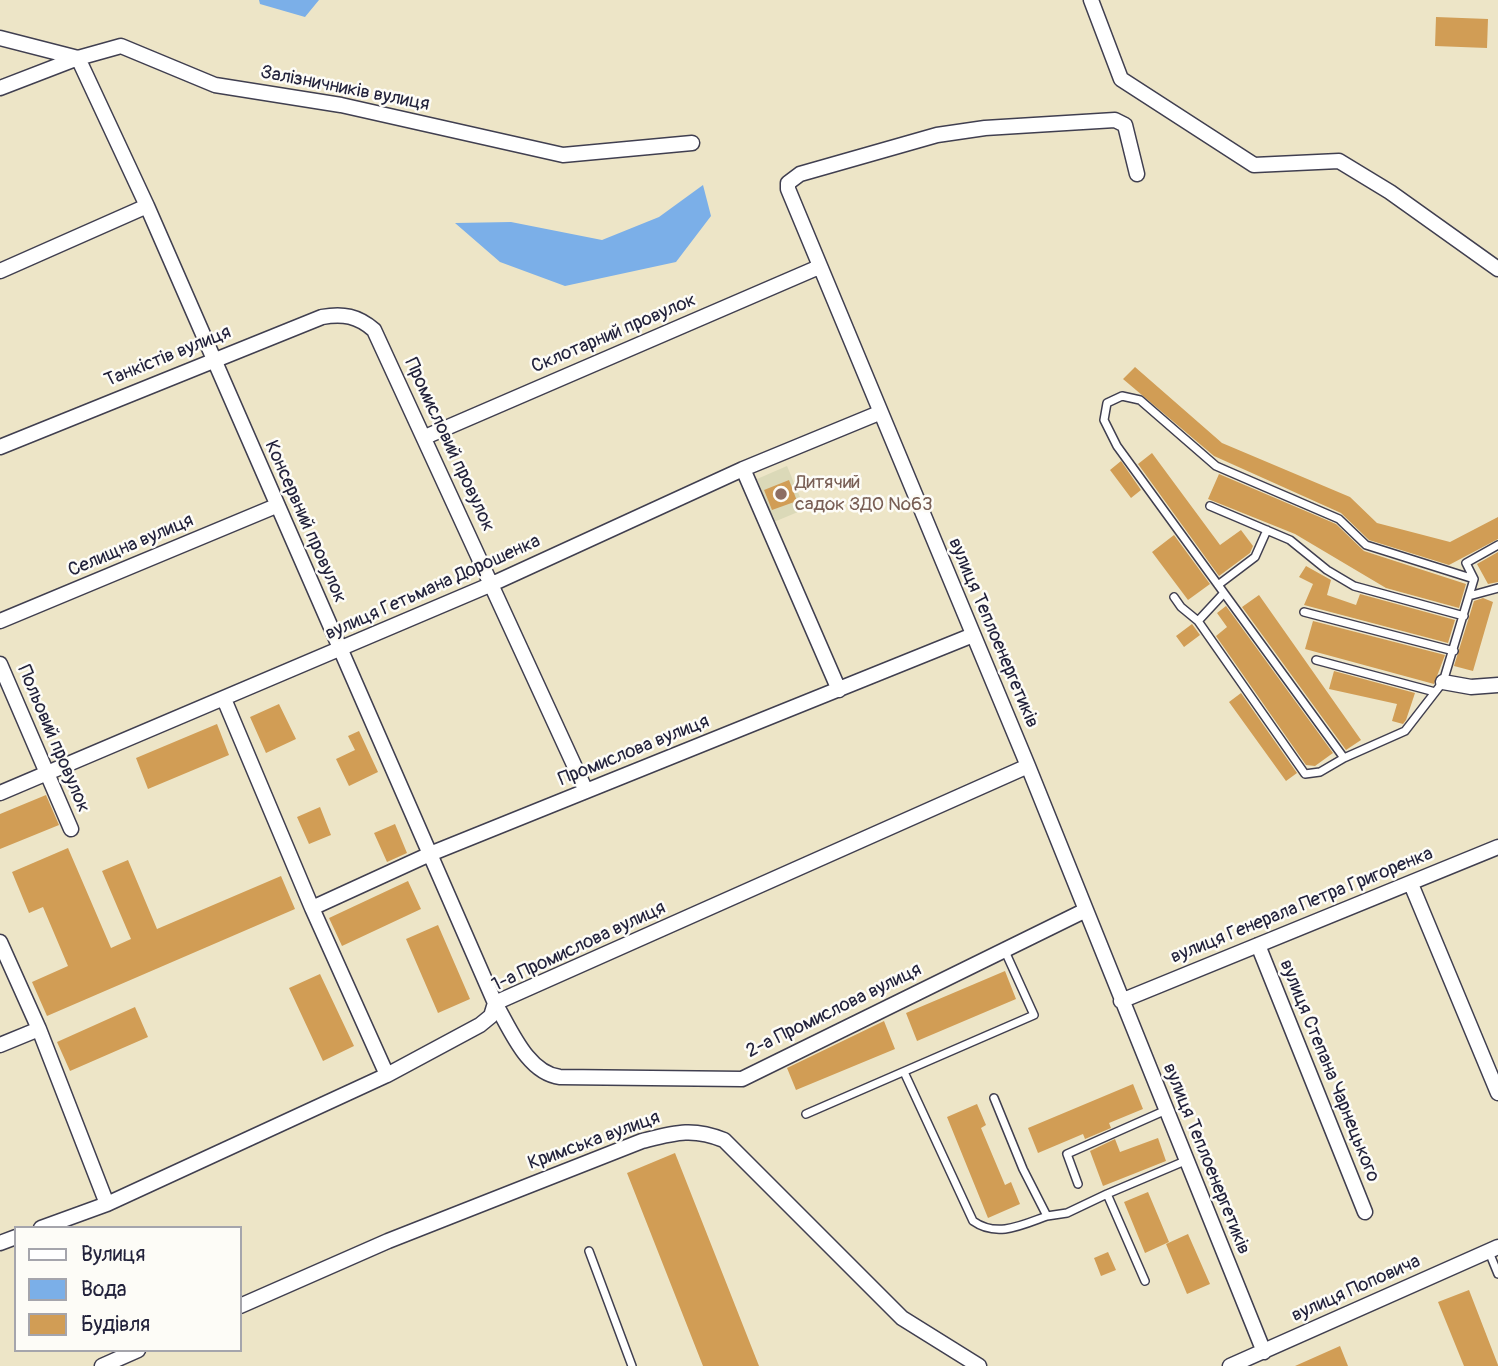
<!DOCTYPE html>
<meta charset="utf-8">
<style>
body{margin:0}
#map{position:relative;width:1498px;height:1366px;overflow:hidden;background:#ede5c7;font-family:Pangolin,sans-serif}
canvas{display:block}
.legend{position:absolute;left:14px;top:1226px;width:228px;height:126px;box-sizing:border-box;background:#fdfcf7;border:2px solid #a5a5ac;margin:0;padding:9px 12px;list-style:none;font-size:21px;color:#22223b}
.legend li{display:flex;align-items:center;gap:14px;height:35px}
.legend b{width:35px;border:2px solid #a5a5ac}
</style>
<div id="map">
<canvas width="1498" height="1366"></canvas>
<ul class="legend">
<li><b style="height:9px;background:#fff"></b>Вулиця</li>
<li><b style="height:19px;background:#7bafe8"></b>Вода</li>
<li><b style="height:19px;background:#d19d55"></b>Будівля</li>
</ul>
</div>
<script>
const c = document.querySelector('canvas').getContext('2d');
c.lineJoin = 'round';
function fillPath(path, color) { c.fillStyle = color; c.fill(path, 'evenodd'); }
function strokePath(path, color, width, dash) { c.strokeStyle = color; c.lineWidth = width; c.lineCap = dash ? 'butt' : 'round'; c.setLineDash(dash || []); c.stroke(path); }
function drawText(font, color, halo, rows, align = 'center') {
  c.font = font + ' Pangolin,sans-serif'; c.lineWidth = 5; c.setLineDash([]); c.textBaseline = 'middle'; c.strokeStyle = halo; c.fillStyle = color; for (const [text, x, y, turn = 0] of rows) {
    c.save(); c.translate(x, y); c.rotate((+turn || 0) * Math.PI / 180); c.textAlign = isNaN(turn) ? turn : align; if (halo) c.strokeText(text, 0, 0); c.fillText(text, 0, 0); c.restore();
  }
}
fillPath(new Path2D(`
 M787 466 805 509 774 522 757 479Z`), '#dbd9b8');
fillPath(new Path2D(`
 M259 0H319L305 17 260 4Z
 M703 185 711 216 676 262 565 286 500 262 455 223 511 222 602 240 659 217Z`), '#7bafe8');
fillPath(new Path2D(`
 M1436 17 1488 19 1487 48 1435 46Z
 M1135 367 1222 443 1350 497 1377 523 1450 542 1498 517V539L1449 565 1369 540 1341 513 1214 456 1123 379Z
 M1152 453 1220 545 1241 530 1253 546 1250 553 1219 576 1138 464Z
 M1121 461 1141 490 1131 498 1110 470Z
 M1219 474 1336 524 1364 551 1466 584 1459 608 1386 588 1295 534 1208 499Z
 M789 480 797 501 772 510 764 490Z
 M1174 535 1210 584 1188 600 1152 552Z
 M1498 552V582L1488 584 1477 564Z
 M1306 566 1331 580 1327 595 1356 605 1360 594 1455 620 1448 643 1304 605 1313 584 1299 577Z
 M1259 595 1361 740 1346 750 1242 607Z
 M1483 598 1493 602 1473 671 1454 666 1474 601Z
 M1226 606 1333 753 1315 766 1306 765 1216 636 1227 627 1217 613Z
 M1313 621 1445 655 1434 684 1305 649Z
 M1192 624 1200 635 1184 647 1176 636Z
 M1334 671 1415 693 1406 720 1403 724 1392 721 1397 704 1329 689Z
 M1241 693 1297 773 1286 781 1229 702Z
 M279 704 296 739 266 753 250 717Z
 M217 724 229 755 148 789 136 758Z
 M359 731 378 772 349 786 336 759 355 750 348 736Z
 M46 795 59 825 0 849V814Z
 M320 807 331 835 309 844 297 817Z
 M395 824 407 853 387 862 374 833Z
 M68 848 111 948 131 939 102 871 128 860 157 929 281 876 295 909 47 1016 32 982 68 966 43 907 29 913 12 872Z
 M408 881 421 909 342 946 329 918Z
 M438 925 470 999 438 1013 406 939Z
 M1005 971 1016 999 917 1041 906 1013Z
 M320 974 354 1046 323 1061 289 988Z
 M135 1007 148 1037 70 1071 57 1042Z
 M884 1021 895 1049 796 1090 787 1068Z
 M1133 1084 1143 1109 1109 1123 1111 1128 1085 1139 1083 1134 1038 1153 1028 1128Z
 M977 1104 986 1125 981 1128 1005 1185 1011 1182 1020 1204 988 1218 947 1117Z
 M1158 1138 1166 1161 1103 1186 1090 1151 1115 1139 1120 1152Z
 M675 1153 759 1366H703L627 1173Z
 M1148 1192 1169 1242 1145 1253 1124 1202Z
 M1188 1234 1210 1284 1187 1294 1166 1244Z
 M1108 1252 1116 1270 1101 1276 1094 1258Z
 M1469 1290 1498 1365V1366H1464L1438 1302Z
 M1340 1346 1348 1366H1295Z`), '#d19d55');
const lane = new Path2D(`
 M1210 506 1290 540 1327 570 1354 586 1464 616
 M1474 579 1366 545 1339 519 1216 466 1140 400 1122 396 1107 403 1104 420 1117 446 1344 758 1405 731 1443 682 1474 579 1466 563 1498 545
 M1218 585 1255 557 1267 530
 M1224 593 1198 621 1305 774 1320 772 1344 758
 M1469 596 1498 588
 M1174 597 1181 607 1198 621
 M1304 612 1454 651
 M1316 660 1435 692
 M904 1072 973 1221C997 1238 1022 1225 1047 1216
 M994 1098 1023 1169 1047 1216 1067 1213 1107 1194
 M806 1114 1034 1015 1004 949
 M1078 1184 1067 1154 1164 1111
 M589 1251 632 1366
 M1489 1252 1498 1274
 M1145 1281 1107 1194 1185 1161`);
const street = new Path2D(`
 M1091 0 1121 79 1254 165 1339 161 1390 192 1498 269
 M0 38 78 58 121 46 215 85 341 105 563 155 692 143
 M0 88 78 58 147 206 495 1003C510 1028 527 1073 560 1077L742 1079 1086 910
 M1137 174 1125 125 1115 120 985 128 937 135 800 174 788 183V189L1028 766 1264 1352
 M0 271 147 206
 M425 437 819 267
 M0 447 322 317C343 313 358 316 374 330L586 791
 M743 469 839 690
 M0 621 276 506
 M0 664 71 829
 M1443 682 1471 687 1498 685
 M224 699 312 908 387 1075
 M0 793 492 584 743 469 879 413
 M1411 884 1498 1093
 M312 908 430 854 973 635
 M0 942 39 1029 107 1204
 M1258 945 1365 1212
 M1121 1001 1498 847
 M0 1045 39 1029
 M41 1228 107 1204 387 1075 480 1025 491 1016 495 1003 1028 766
 M0 1243 16 1237
 M240 1306 388 1241 642 1141C674 1133 692 1127 724 1140L902 1318 979 1366
 M102 1366 138 1350
 M1230 1366 1498 1247`);
strokePath(lane, '#403f50', 10);
strokePath(street, '#403f50', 17);
strokePath(lane, '#fff', 7);
strokePath(street, '#fff', 14);
for (const [x, y, r, color] of [
 [781,494,7,"#8d6e63"]
]) { const dot = new Path2D(); dot.arc(x, y, r, 0, 2 * Math.PI); c.fillStyle = color; c.fill(dot); strokePath(dot, '#fdfcf7', 2.5); }
drawText('19px', '#22223b', '#fdfcf7', [
 ["Залізничників вулиця",345,89,11],
 ["Склотарний провулок",614,334,-23],
 ["Танкістів вулиця",168,357,-22],
 ["Промисловий провулок",449,445,65],
 ["Консервний провулок",305,522,66],
 ["Селищна вулиця",131,546,-23],
 ["вулиця Гетьмана Дорошенка",433,588,-24],
 ["вулиця Теплоенергетиків",993,633,67],
 ["Польовий провулок",53,739,67],
 ["Промислова вулиця",634,751,-22],
 ["вулиця Генерала Петра Григоренка",1302,906,-22],
 ["1-а Промислова вулиця",579,947,-25],
 ["2-а Промислова вулиця",834,1011,-26],
 ["вулиця Степана Чарнецького",1329,1071,68],
 ["Кримська вулиця",594,1141,-20],
 ["вулиця Теплоенергетиків",1206,1159,68],
 ["вулиця Поповича",1356,1289,-24]
]);
drawText('19px', '#785e54', '#fdfcf7', [
 ["Дитячий",795,483],
 ["садок ЗДО №63",795,505]
], 'left');
</script>
